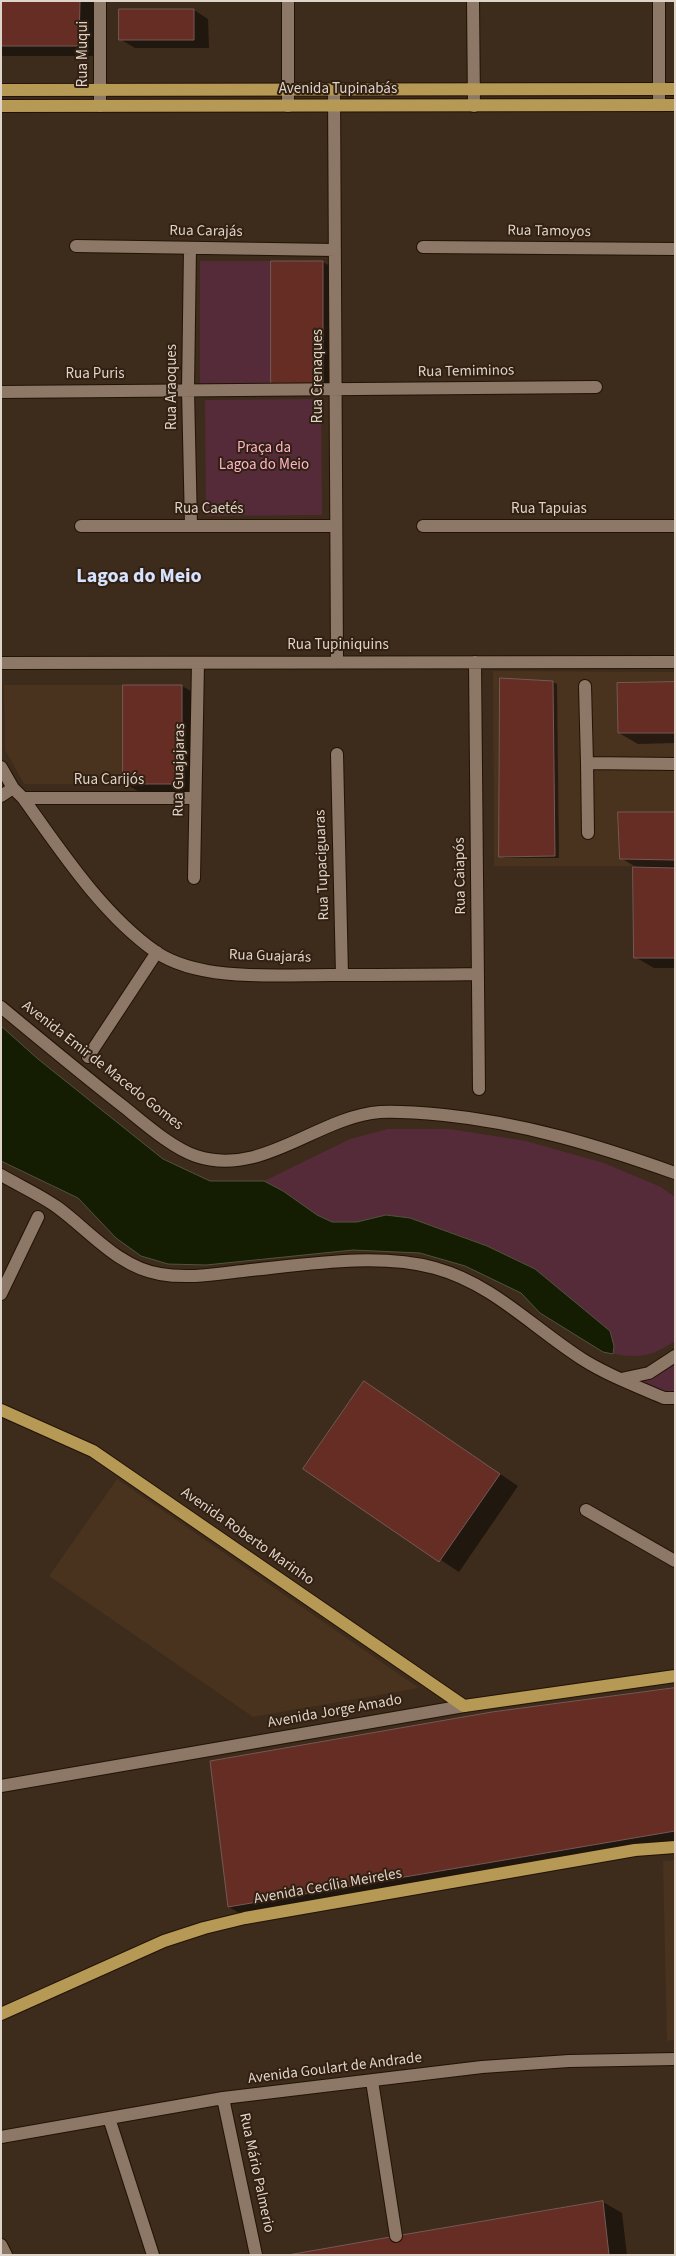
<!DOCTYPE html>
<meta charset="utf-8">
<style>
body{margin:0}
#map{position:relative;width:676px;height:2256px;overflow:hidden;background:#3d2b1c;font-family:"Source Sans 3",sans-serif}
canvas{display:block}
.frame{position:absolute;inset:0;border:2px solid #dfd4ca;pointer-events:none}
</style>
<div id="map">
<canvas width="676" height="2256"></canvas>
<div class="frame"></div>
</div>
<script>
const c = document.querySelector('canvas').getContext('2d');
c.lineJoin = 'round';
function fillPath(path, color) { c.fillStyle = color; c.fill(path, 'evenodd'); }
function strokePath(path, color, width, dash) { c.strokeStyle = color; c.lineWidth = width; c.lineCap = dash ? 'butt' : 'round'; c.setLineDash(dash || []); c.stroke(path); }
function drawText(font, color, halo, rows, align = 'center') {
  c.font = font + ' "Source Sans 3",sans-serif'; c.lineWidth = 4; c.setLineDash([]); c.textBaseline = 'middle'; c.strokeStyle = halo; c.fillStyle = color; for (const [text, x, y, turn = 0] of rows) {
    c.save(); c.translate(x, y); c.rotate((+turn || 0) * Math.PI / 180); c.textAlign = isNaN(turn) ? turn : align; if (halo) c.strokeText(text, 0, 0); c.fillText(text, 0, 0); c.restore();
  }
}
fillPath(new Path2D(`
 M493 671 675 672V866H494Z
 M4 685H123V784H24L5 750Z
 M117 1479 419 1688 253 1717 49 1576Z
 M675 1860V2040L667 2041 663 1861Z`), '#49321e');
fillPath(new Path2D(`
 M200 261H271V384H200Z
 M321 399 322 515 206 516 205 400Z
 M388 1129H450L526 1141 604 1163 661 1187 675 1197V1341C651 1357 641 1358 613 1354L614 1346 590 1316 535 1269 487 1246 453 1233 386 1215 357 1222H332L317 1215 283 1191 264 1181 350 1139Z
 M675 1356V1398L621 1379Z`), '#552b3a');
const water = new Path2D(`
 M1 1026 38 1059 163 1159 210 1181H264L283 1191 317 1215 332 1222H357L386 1215 410 1218 487 1246 535 1269 610 1331 614 1346 613 1354 603 1352 540 1313 521 1293 465 1266 420 1253 353 1250 206 1265 168 1264 141 1256 116 1238 78 1198 1 1161Z`);
fillPath(water, '#141c01');
strokePath(water, '#51533d', 1);
fillPath(new Path2D(`
 M1 1H98V56H1Z
 M194 10 208 19 209 48H135L120 39Z
 M323 262 342 273V394H291Z
 M553 682 557 684 559 858H504L500 856Z
 M675 684V743L638 744 619 733Z
 M182 686 201 697V794H143L124 783Z
 M675 814V968H654L635 957 639 869 621 858Z
 M364 1382 518 1486 459 1572 304 1469Z
 M675 1689V1845L248 1918 229 1907Z
 M603 2202 622 2213 627 2255H296Z`), '#0007');
const building = new Path2D(`
 M1 1H80L79 46H1Z
 M119 9H194V40H119Z
 M271 261H323V384H271Z
 M500 678 553 681 555 856 499 857Z
 M675 682V733H618L617 683Z
 M123 685H182V784H123Z
 M618 812H675V860L620 859Z
 M633 867 675 868V958H634Z
 M364 1381 500 1474 439 1562 303 1469Z
 M675 1688V1831L228 1907 210 1761 492 1712Z
 M603 2201 609 2255H288L396 2236Z`);
fillPath(building, '#662d25');
strokePath(building, '#745954', 1);
const minor = new Path2D(`
 M100 1V106
 M288 1V106
 M473 1 474 106
 M334 89 337 662
 M659 105V1
 M76 246 335 250
 M423 247 675 249
 M190 248 188 390 191 526
 M1 392 596 387
 M81 526H336
 M423 526H675
 M475 662 479 1089
 M1 663 675 662
 M585 686 587 763 675 764
 M337 754 342 975
 M587 763 588 833
 M1 767 13 788 23 798C61 851 102 914 156 952 200 982 279 975 330 975 380 975 429 975 478 974
 M1 796 13 788
 M23 798H195
 M194 878 198 663
 M1 1007C42 1041 83 1075 124 1107 144 1123 172 1148 196 1156 262 1178 317 1117 380 1112 401 1111 423 1113 444 1115 524 1123 599 1146 675 1173
 M88 1057 157 952
 M1 1175C20 1186 40 1195 57 1207 90 1231 118 1267 160 1274 188 1279 216 1274 243 1271 303 1265 376 1252 435 1268 493 1284 532 1327 582 1359 607 1375 636 1386 664 1398H675
 M1 1294 38 1217
 M621 1379 649 1373 675 1356
 M586 1510 675 1561
 M1 1786 464 1706
 M372 2081 396 2236
 M223 2098 256 2255
 M109 2118 153 2255
 M1 2137 223 2098 482 2067 569 2061 675 2059
 M1 2245 6 2255`);
const major = new Path2D(`
 M1 90 675 89
 M1 106 675 105
 M1 1410 93 1451 464 1706 675 1676
 M1 2014 164 1941 204 1928 245 1918 635 1850 675 1847`);
strokePath(minor, '#231305', 14);
strokePath(major, '#231305', 14);
strokePath(minor, '#8d7766', 12);
strokePath(major, '#b59955', 12);
drawText('15px', '#dfd4ca', '#322112', [
 ["Rua Muqui",84,54,-90],
 ["Avenida Tupinabás",338,90],
 ["Rua Carajás",206,232,1],
 ["Rua Tamoyos",549,232,1],
 ["Rua Temiminos",466,372,-1],
 ["Rua Puris",95,375],
 ["Rua Crenaques",319,376,-90],
 ["Rua Araoques",173,387,-90],
 ["Rua Caetés",209,510],
 ["Rua Tapuias",549,510],
 ["Rua Tupiniquins",338,646],
 ["Rua Guajajaras",180,770,-89],
 ["Rua Carijós",109,781],
 ["Rua Tupaciguaras",323,865,-92],
 ["Rua Caiapós",461,876,-91],
 ["Rua Guajarás",270,957,2],
 ["Avenida Emir de Macedo Gomes",102,1066,38],
 ["Avenida Roberto Marinho",247,1537,35],
 ["Avenida Jorge Amado",335,1712,-10],
 ["Avenida Cecília Meireles",328,1887,-10],
 ["Avenida Goulart de Andrade",335,2069,-7],
 ["Rua Mário Palmerio",256,2173,78]
]);
drawText('15px', '#ffb4cc', '#322112', [
 ["Praça da",264,449],
 ["Lagoa do Meio",264,466]
]);
drawText('bold 20px', '#d6e3fe', '#322112', [
 ["Lagoa do Meio",139,578]
]);
</script>
